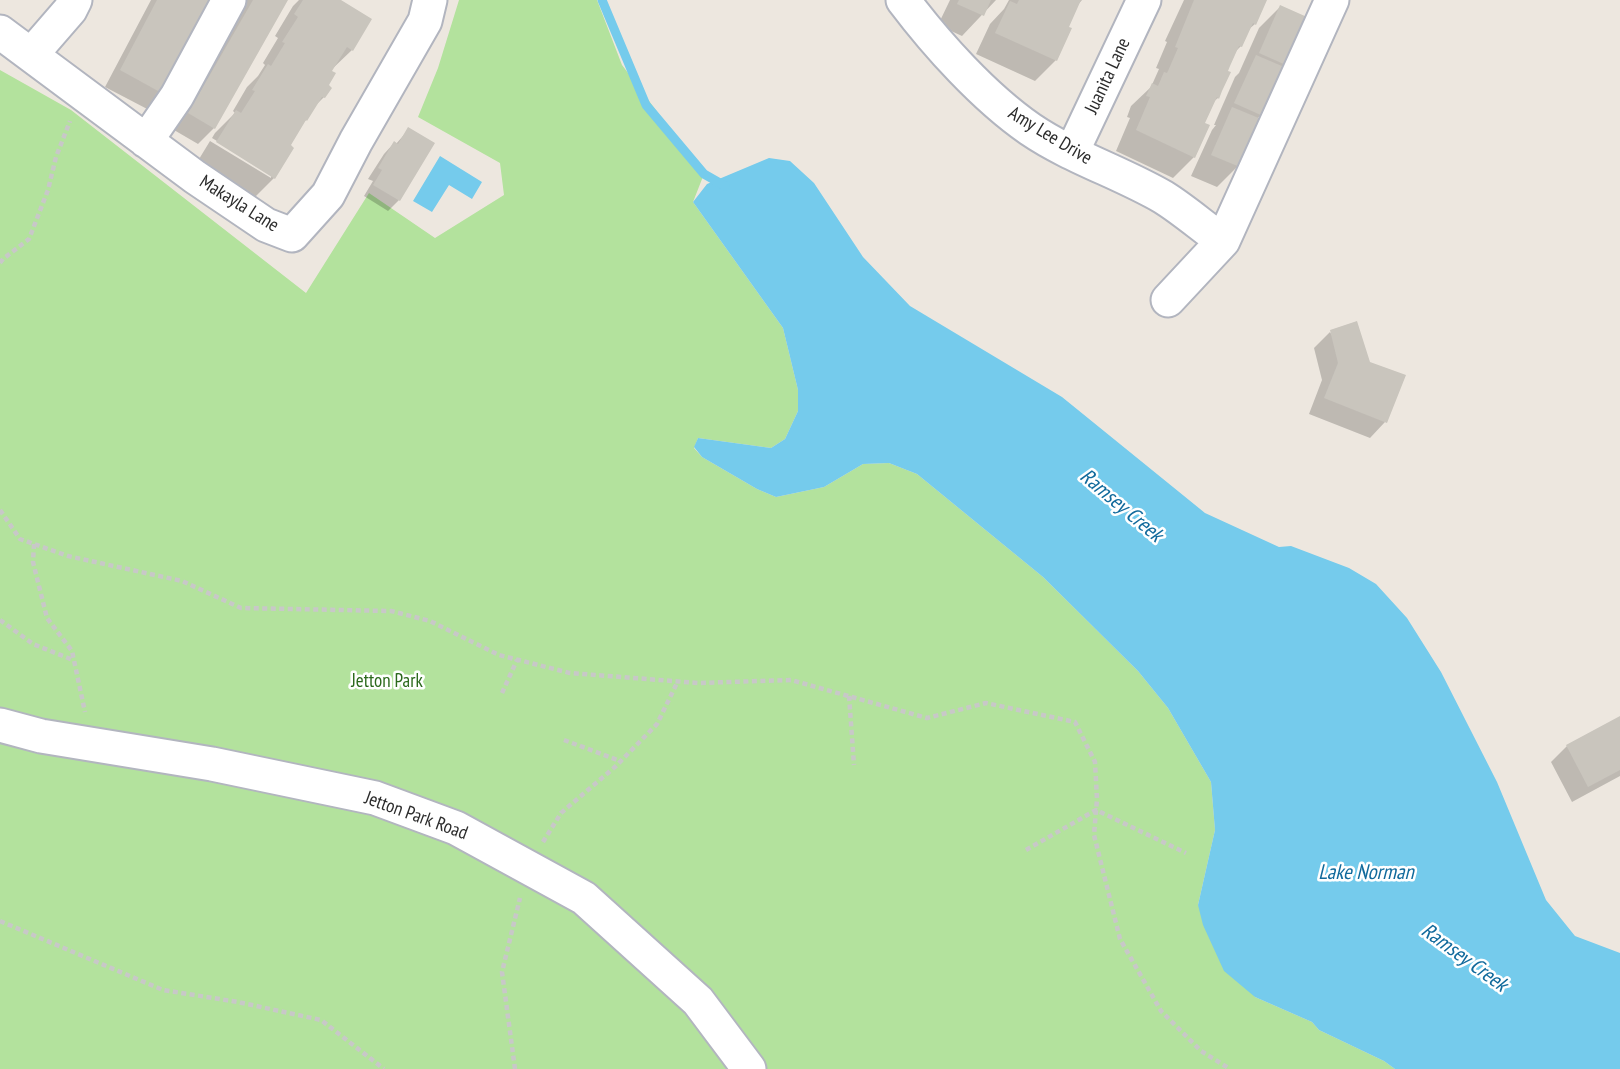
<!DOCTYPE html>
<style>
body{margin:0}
canvas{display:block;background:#ede7df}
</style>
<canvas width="1620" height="1069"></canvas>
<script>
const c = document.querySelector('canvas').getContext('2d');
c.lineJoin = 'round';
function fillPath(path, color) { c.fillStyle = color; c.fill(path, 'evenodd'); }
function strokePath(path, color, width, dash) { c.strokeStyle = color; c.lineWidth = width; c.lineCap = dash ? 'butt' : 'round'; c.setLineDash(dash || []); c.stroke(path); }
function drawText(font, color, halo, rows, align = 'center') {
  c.font = font + ' "PT Sans Narrow",sans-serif'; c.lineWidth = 5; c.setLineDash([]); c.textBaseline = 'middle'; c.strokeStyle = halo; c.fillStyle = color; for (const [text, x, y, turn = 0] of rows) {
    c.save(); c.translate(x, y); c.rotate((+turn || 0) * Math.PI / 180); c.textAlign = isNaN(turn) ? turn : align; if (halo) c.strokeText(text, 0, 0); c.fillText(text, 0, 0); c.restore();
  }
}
fillPath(new Path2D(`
 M459 0H597L622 65 704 174 693 202 783 328 798 390V411L785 439 771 448 698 438 694 448 702 457 757 489 776 497 824 487 863 464 889 463 917 474 1043 577 1138 671 1168 708 1211 782 1215 830 1198 905 1255 997 1312 1022 1319 1030 1384 1061 1395 1069H0V70L71 110 306 293 369 193 435 238 504 195 500 163 418 117 438 68Z`), '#b3e29d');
fillPath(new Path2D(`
 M440 156 482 182 472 199 449 185 432 212 413 201Z
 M769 158 790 161 814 183 863 257 910 306 1062 397 1205 513 1279 547 1291 546 1349 568 1376 584 1407 618 1441 672 1497 782 1546 900 1575 936 1620 953V1069H1395L1384 1061 1319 1030 1312 1022 1255 997 1224 971 1203 925 1198 905 1215 830 1211 782 1168 708 1138 671 1043 577 917 474 889 463 863 464 824 487 776 497 757 489 702 457 694 447 698 438 771 448 785 439 798 411V390L783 328 693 202 707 184Z`), '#75cbec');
fillPath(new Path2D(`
 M151 0H218L151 111 105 87Z
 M247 0H286L214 128 198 144 174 130Z
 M299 0H338L352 50 330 71 324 97 314 107 306 120 300 126 274 178 253 199 196 164 210 141 271 178V174L212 138 215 133 235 113 233 111 247 87 258 76 265 65 263 63 278 38 275 36 293 6Z
 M950 0H996L962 36 938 25Z
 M1009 0H1082L1076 7 1067 28 1070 29 1056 60 1035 81 976 54 990 24 1004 9Z
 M1184 0H1265L1255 24 1248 30 1241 46 1234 53 1226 72 1228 73 1218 98 1212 103 1203 124 1194 157 1173 178 1116 151 1130 118 1127 117 1131 106 1151 87 1159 69 1156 68 1167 42 1165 41Z
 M1280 7 1284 64 1261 115 1257 119 1238 166 1217 187 1191 176 1212 130 1216 125H1214L1235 77 1239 73 1259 28Z
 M409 129 399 200 388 211 364 196 373 181 368 179 384 154 394 143 396 144Z
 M1330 332 1385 422 1370 438 1309 414 1322 380 1314 348Z
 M1620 718V776L1572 802 1551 762 1567 746Z`), '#0003');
strokePath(new Path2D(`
 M602 0 646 105 704 174 725 186`), '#75cbec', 9);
fillPath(new Path2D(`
 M157 0H220L169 97 120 70Z
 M253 0H288L215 129 188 113Z
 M303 0H341L372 19 353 51 347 47 332 71 336 73 329 85 332 88 325 98 322 97 307 121 306 120 291 145 294 148 275 179 216 142 236 110 241 113 255 91 252 90 268 64 271 66 285 43 282 42 298 17 294 14Z
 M959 0H991L984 16 957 4Z
 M1019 0H1081L1069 27 1072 28 1057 61 995 33 1010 1 1017 4Z
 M1194 0H1267L1256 25 1253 23 1242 47 1239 46 1230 66 1228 71 1231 72 1222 91 1219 99 1217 97 1205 123 1210 125 1195 158 1136 130 1150 97 1146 96 1152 83 1158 86 1164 72 1167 73 1168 71 1178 48 1175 47Z
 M1280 5 1307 17 1286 65 1259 53Z
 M1256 55 1284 67 1263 116 1234 103Z
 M1232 107 1261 119 1240 167 1211 155Z
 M408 127 435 143 400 201 373 185 382 170 378 168 394 141 398 144Z
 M1357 321 1370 362 1406 375 1387 423 1324 398 1338 363 1330 330Z
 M1620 716V770L1588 787 1566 745Z`), '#c9c5bd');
const minor = new Path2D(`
 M903 0C937 45 984 97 1030 129 1071 157 1120 172 1163 197 1184 210 1203 227 1223 241
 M0 32 195 177 266 225 292 235 328 195 356 141 425 21 430 0
 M31 55 70 10 75 0
 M146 141 177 96 229 0
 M1072 152 1144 0
 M1168 300 1223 241 1332 0
 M0 725 41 736 212 764 375 798 456 828 584 898 698 1001 749 1069`);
strokePath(minor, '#b2b5bf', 37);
strokePath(new Path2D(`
 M0 263 3 259 29 239 48 190 56 157 70 121
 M0 510 20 539 68 556 182 581 241 608 391 611 430 621 499 655 570 673 698 683 791 680 927 718 986 703 1075 722 1095 762 1097 799 1094 835 1120 939 1161 1011 1201 1051 1230 1069
 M34 544 33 562 47 618 72 651 85 712
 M0 620 33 644 73 660
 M502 693 517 660
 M849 696 854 765
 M564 740 620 761
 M543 842 561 813 616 766 657 724 678 681
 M1026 850 1096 810 1186 853
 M0 921 163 990 238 1002 321 1020 384 1069
 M515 1069 502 972 520 898`), '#c8c8c8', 4.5, [5, 3.5]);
strokePath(minor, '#fff', 33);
drawText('19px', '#2c2c2c', '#fff', [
 ["Juanita Lane",1108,76,-65],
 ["Amy Lee Drive",1050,136,31],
 ["Makayla Lane",239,204,32],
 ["Jetton Park Road",416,816,20]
]);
drawText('19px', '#2b691c', '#fff', [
 ["Jetton Park",387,682]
]);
drawText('italic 21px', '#116a9c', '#fff', [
 ["Ramsey Creek",1121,506,40],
 ["Lake Norman",1366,873],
 ["Ramsey Creek",1464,958,36]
]);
</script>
